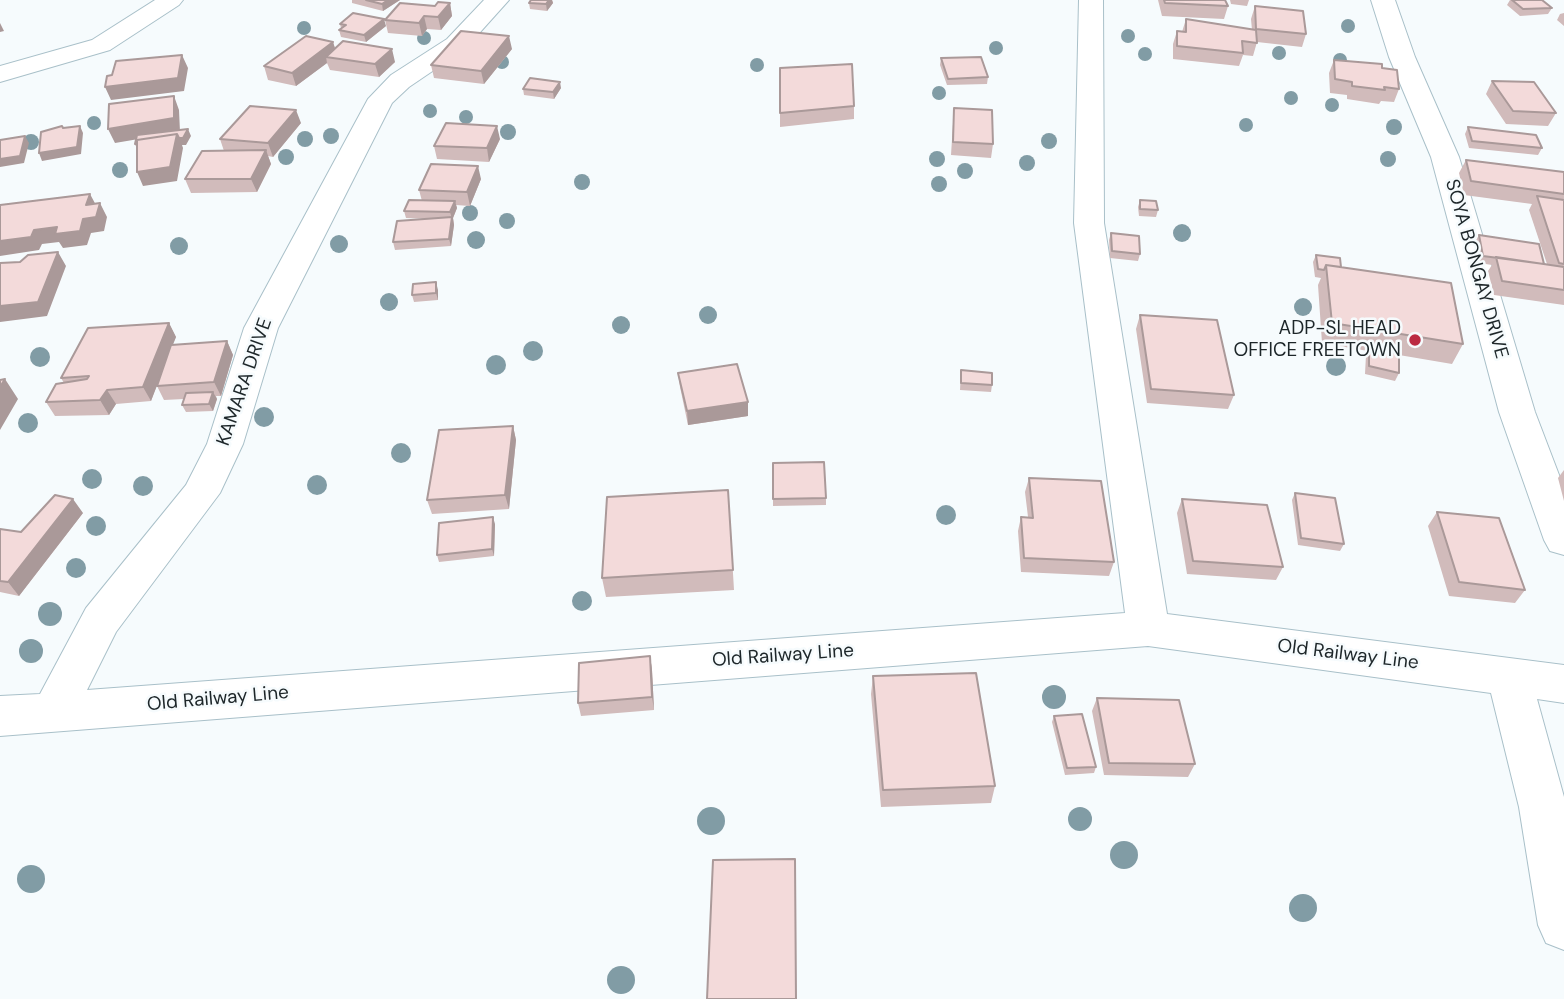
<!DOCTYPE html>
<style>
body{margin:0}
canvas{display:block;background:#f6fbfd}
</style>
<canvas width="1564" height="999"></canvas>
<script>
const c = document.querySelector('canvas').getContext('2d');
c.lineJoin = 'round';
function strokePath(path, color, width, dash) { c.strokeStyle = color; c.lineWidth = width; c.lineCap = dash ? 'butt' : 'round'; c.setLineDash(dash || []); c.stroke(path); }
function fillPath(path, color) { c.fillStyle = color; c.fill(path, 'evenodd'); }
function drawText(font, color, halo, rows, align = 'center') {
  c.font = font + ' "DM Sans",sans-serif'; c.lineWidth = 5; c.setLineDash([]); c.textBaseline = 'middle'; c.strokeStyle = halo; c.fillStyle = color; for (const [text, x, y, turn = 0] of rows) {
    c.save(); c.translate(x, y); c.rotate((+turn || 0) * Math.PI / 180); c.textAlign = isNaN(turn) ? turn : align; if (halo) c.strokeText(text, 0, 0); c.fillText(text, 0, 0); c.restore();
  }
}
const street = new Path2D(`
 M155 0H183L179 5 110 50 0 82V66L92 40Z
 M484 0H509L465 49 409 87 392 103 278 328 243 444 220 493 116 632 87 690 1125 613 1074 223 1079 0H1103L1104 223 1167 614 1564 665V703L1537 699 1564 797V950L1546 943 1538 925 1519 807 1491 693 1148 646 0 736V696L40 694 86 608 186 485 207 444 244 328 368 99 391 75 447 39Z
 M1371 0H1395L1415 57 1459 157 1535 412 1564 488V555L1550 551 1544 540 1499 412 1431 157 1389 57Z`);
strokePath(street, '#a9c0c9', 2);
fillPath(street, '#fff');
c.fillStyle = '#819ca5';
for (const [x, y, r] of [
 [1348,26,7],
 [304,28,7],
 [1128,36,7],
 [424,38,7],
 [996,48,7],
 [1279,53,7],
 [1145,54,7],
 [1340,60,7],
 [502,62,7],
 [757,65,7],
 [939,93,7],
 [1291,98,7],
 [1332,105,7],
 [430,111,7],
 [466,117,7],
 [94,123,7],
 [1246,125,7],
 [1394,127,8],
 [508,132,8],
 [331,136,8],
 [305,139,8],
 [1049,141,8],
 [31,142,8],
 [286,157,8],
 [937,159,8],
 [1388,159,8],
 [1027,163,8],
 [120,170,8],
 [965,171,8],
 [582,182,8],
 [939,184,8],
 [470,213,8],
 [507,221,8],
 [1182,233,9],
 [476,240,9],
 [339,244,9],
 [179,246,9],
 [389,302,9],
 [1303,307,9],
 [708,315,9],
 [621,325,9],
 [533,351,10],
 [40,357,10],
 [496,365,10],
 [1336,366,10],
 [264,417,10],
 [28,423,10],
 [401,453,10],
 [92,479,10],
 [317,485,10],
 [143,486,10],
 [946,515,10],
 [96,526,10],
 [76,568,10],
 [582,601,10],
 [50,614,12],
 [31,651,12],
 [1054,697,12],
 [1080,819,12],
 [711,821,14],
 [1124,855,14],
 [31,879,14],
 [1303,908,14],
 [621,980,14]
]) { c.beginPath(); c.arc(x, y, r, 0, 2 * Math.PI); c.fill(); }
fillPath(new Path2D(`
 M352 0H400L383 11 352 3Z
 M552 0 553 3 547 11 530 9 529 3Z
 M1158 0H1225L1228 6 1224 19 1162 16Z
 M1230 0H1249L1247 6 1231 4Z
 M1510 0H1542L1552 8 1548 14 1520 16 1507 5Z
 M450 3 452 16 441 30 427 29 422 36 388 33 385 20 435 6Z
 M1255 6 1306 34 1302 47 1257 42 1253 56 1243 55 1239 66 1173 59V44L1177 31 1182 32 1186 19 1252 30 1251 19Z
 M1564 13V26L1557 20 1560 14Z
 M340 24 386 26 366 42 341 37 339 30 341 28Z
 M333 42 335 48 395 62 379 77 330 70 327 63 296 86 268 80 264 66Z
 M512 49 484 84 434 78 431 65Z
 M941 58 988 77 987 84 947 85 940 65Z
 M1334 60 1382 68 1399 89 1394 102 1381 101 1379 104 1347 99V95L1330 93 1329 73Z
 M780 68 854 106V119L780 127Z
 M1492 81 1556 113 1548 126 1506 124 1486 94Z
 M561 88 554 99 524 95 523 89Z
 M954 108 993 144 991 158 951 155Z
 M301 123 273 157 268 156 271 164 257 192 191 193 185 179 224 151 220 139Z
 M1468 127 1542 148 1538 155 1469 148 1465 134Z
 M500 139 489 162 437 159 434 146Z
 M1466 160 1564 172V305L1494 295 1488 271 1492 265 1479 263 1475 242 1479 235 1547 264 1529 210 1532 204 1464 195 1459 173Z
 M481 179 470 206 456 205 457 208 453 218 454 225 451 246 395 250 393 242 429 219 406 218 404 211 422 201 419 190Z
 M1140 200 1158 210 1156 217 1139 216 1138 207Z
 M1111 233 1140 254 1138 261 1110 258 1109 240Z
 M1316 255 1341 267 1463 344 1452 364 1399 355V373L1395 381 1365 374 1366 355 1368 351 1322 343 1318 285 1321 278 1315 277 1313 262Z
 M438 290V300L414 302 412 295Z
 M1140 315 1234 395 1228 409 1147 403 1136 329Z
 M169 323 176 337 172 345 227 341 233 355 221 396H216L217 399 213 411 186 412 182 405 184 399 164 400 157 386 159 379 151 401 116 404 109 415 55 416 46 402 64 383 61 378Z
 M961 370 992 385 991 392 960 390Z
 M678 373 748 416 688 425 680 387Z
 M513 426 516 440 509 509 432 514 427 500Z
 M773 463 826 498V505L773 506Z
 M1564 470V501L1558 478Z
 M1029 478 1114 562 1109 576 1021 572 1018 531 1021 517H1028L1025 492Z
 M728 490 734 590 606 597 602 578Z
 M1295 493 1344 544 1340 551 1298 545 1292 500Z
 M1182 499 1283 567 1276 580 1187 574 1177 513Z
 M1437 512 1525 590 1515 603 1449 596 1428 526Z
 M83 513 19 596 0 592V529L21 532Z
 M495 524 494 556 439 562 437 555Z
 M650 656 652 670 654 710 581 716 578 703Z
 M873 676 995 786 991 803 881 807 871 694Z
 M1097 698 1195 764 1188 777 1104 775 1092 711Z
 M1054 716 1096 767 1094 773 1065 775 1052 722Z`), '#d1bbbb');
fillPath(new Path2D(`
 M388 0H400L383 11 382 4Z
 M549 0H552L553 3 547 11 546 4Z
 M450 3 452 16 441 30 438 17Z
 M424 16 427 29 422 36 419 23Z
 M384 19 386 26 366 42 364 35Z
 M0 23 4 31 0 32Z
 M509 36 512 49 484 84 481 71Z
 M333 42 337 55 326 57 327 63 296 86 292 73Z
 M392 49 395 62 379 77 375 64Z
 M182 55 188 68 184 91 111 100 105 87Z
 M560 82 561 88 554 99 553 92Z
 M174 96 179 110 180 132 115 143 108 129Z
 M296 110 301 123 273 157 268 143Z
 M80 126 83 133 81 154 42 161 39 153Z
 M497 126 500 139 489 162 487 148Z
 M188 129 191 136 186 145H182L183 148 177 181 143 186 137 172 138 151 135 144 177 134Z
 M25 136 29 143 24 163 0 167V159Z
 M266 150 271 164 257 192 251 179Z
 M478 166 481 179 470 206 467 192Z
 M90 194 97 207 100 203 107 217 104 231 91 233 87 245 63 248 59 242 42 244 39 250 0 256V241L34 230 86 205Z
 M455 201 457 208 453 218 454 225 451 246 449 239 452 219 450 212Z
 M58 252 66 266 47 316 0 322V306Z
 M436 282 438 290V300L436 293Z
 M169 323 176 337 151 401 143 387Z
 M227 341 233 355 221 396 214 382Z
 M5 379 18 399 0 430V387Z
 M107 390 116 404 109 415 100 400Z
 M213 392 217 399 213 411 209 404Z
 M748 402V416L688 425 687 411Z
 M513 426 516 440 509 509 505 495Z
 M73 499 83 513 19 596 8 582Z
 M493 517 495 524 494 556 492 549Z
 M650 656 652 670 654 710 652 697Z`), '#a99');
const building = new Path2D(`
 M366 0H388L382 4Z
 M531 0H549L546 4 529 3Z
 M1164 0H1225L1228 6 1165 3Z
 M1512 0H1542L1552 8 1523 9Z
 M438 2 450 3 438 17 424 16 419 23 385 20 400 3 435 6Z
 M1255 6 1303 11 1306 34 1256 29Z
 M353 13 384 19 364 35 339 30 346 25 340 24Z
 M1186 19 1256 30 1257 43 1242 41 1243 53 1177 46V31L1186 32Z
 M461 31 509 36 481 71 431 65Z
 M306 36 333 42 292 73 264 66Z
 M343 41 392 49 375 64 326 57Z
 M182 55 178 78 105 87 107 76 112 75 116 61Z
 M981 57 988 77 948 79 941 58Z
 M1334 60 1382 64V68L1397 70 1399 89 1384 87 1385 90 1352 86V82L1335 79Z
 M852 64 854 106 780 113V68Z
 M530 78 560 82 553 92 523 89Z
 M1492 81 1534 82 1556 113 1513 111Z
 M174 96V118L108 129 109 104Z
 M250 106 296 110 268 143 220 139Z
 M954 108 992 110 993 144 953 142Z
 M446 123 497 126 487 148 434 146Z
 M62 126 63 128 80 126 77 147 39 153 41 132Z
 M1468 127 1536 135 1542 148 1472 141Z
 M188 129 183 138H179L177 134 137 140V144H135L137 135Z
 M177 134 170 167 137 172V140Z
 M25 136 20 156 0 159V140Z
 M266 150 251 179H185L202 151Z
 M1466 160 1564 172V194L1471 181Z
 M431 164 478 166 467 192 419 190Z
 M90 194 86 205 100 203 96 217 83 219 80 231 55 234 57 227 34 230 31 237 0 241V205Z
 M1537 196 1564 200V264L1559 263Z
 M409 200 455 201 450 212 404 211Z
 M1140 200 1156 201 1158 210 1140 209Z
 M452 217 449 239 393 242 397 221Z
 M1111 233 1139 236 1140 254 1112 251Z
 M1479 235 1539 244 1544 264 1483 256Z
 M58 252 38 302 0 306V263L20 262 28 255Z
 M1316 255 1340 258 1341 267 1326 265 1324 270 1318 269Z
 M1496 257 1564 267V290L1502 281Z
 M1326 265 1451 283 1463 344 1332 323Z
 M436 282V293L412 295 413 284Z
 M1140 315 1217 320 1234 395 1151 389Z
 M169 323 143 387 107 390 100 400 46 402 56 384 87 379 89 376 61 378 88 328Z
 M227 341 214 382 157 386 171 345Z
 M1369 348 1399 354V373L1369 366Z
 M737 364 748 402 687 411 678 373Z
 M961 370 992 373V385L961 383Z
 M5 379 0 387V380Z
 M213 392 209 404 182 405 186 393Z
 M513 426 505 495 427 500 439 430Z
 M824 462 826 498 773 499V463Z
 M1029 478 1101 481 1114 562 1024 558 1021 517 1033 518Z
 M728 490 733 570 602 578 607 497Z
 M1295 493 1335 498 1344 544 1301 538Z
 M55 495 73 499 8 582 0 581V529L21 532Z
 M1182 499 1267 505 1283 567 1193 561Z
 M1437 512 1499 518 1525 590 1459 582Z
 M493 517 492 549 437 555 439 523Z
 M650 656 652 697 578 703 579 663Z
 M976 673 995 786 883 790 873 676Z
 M1097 698 1179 700 1195 764 1109 763Z
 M1082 714 1096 767 1067 768 1054 716Z
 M795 859 796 999H707L713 860Z`);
fillPath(building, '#f3dada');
strokePath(building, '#a99', 2);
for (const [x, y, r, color] of [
 [1415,340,7,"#bb2a42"]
]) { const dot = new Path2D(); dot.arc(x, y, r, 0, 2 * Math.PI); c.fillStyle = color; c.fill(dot); strokePath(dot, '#f6fbfd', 2.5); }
drawText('19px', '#1d2629', '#f6fbfd', [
 ["SOYA BONGAY DRIVE",1476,269,74],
 ["KAMARA DRIVE",245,382,-71],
 ["Old Railway Line",1348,655,7],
 ["Old Railway Line",783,656,-4],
 ["Old Railway Line",218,699,-5]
]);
drawText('19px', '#1d2629', '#f6fbfd', [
 ["ADP-SL HEAD",1401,329],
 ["OFFICE FREETOWN",1401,351]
], 'right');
</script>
